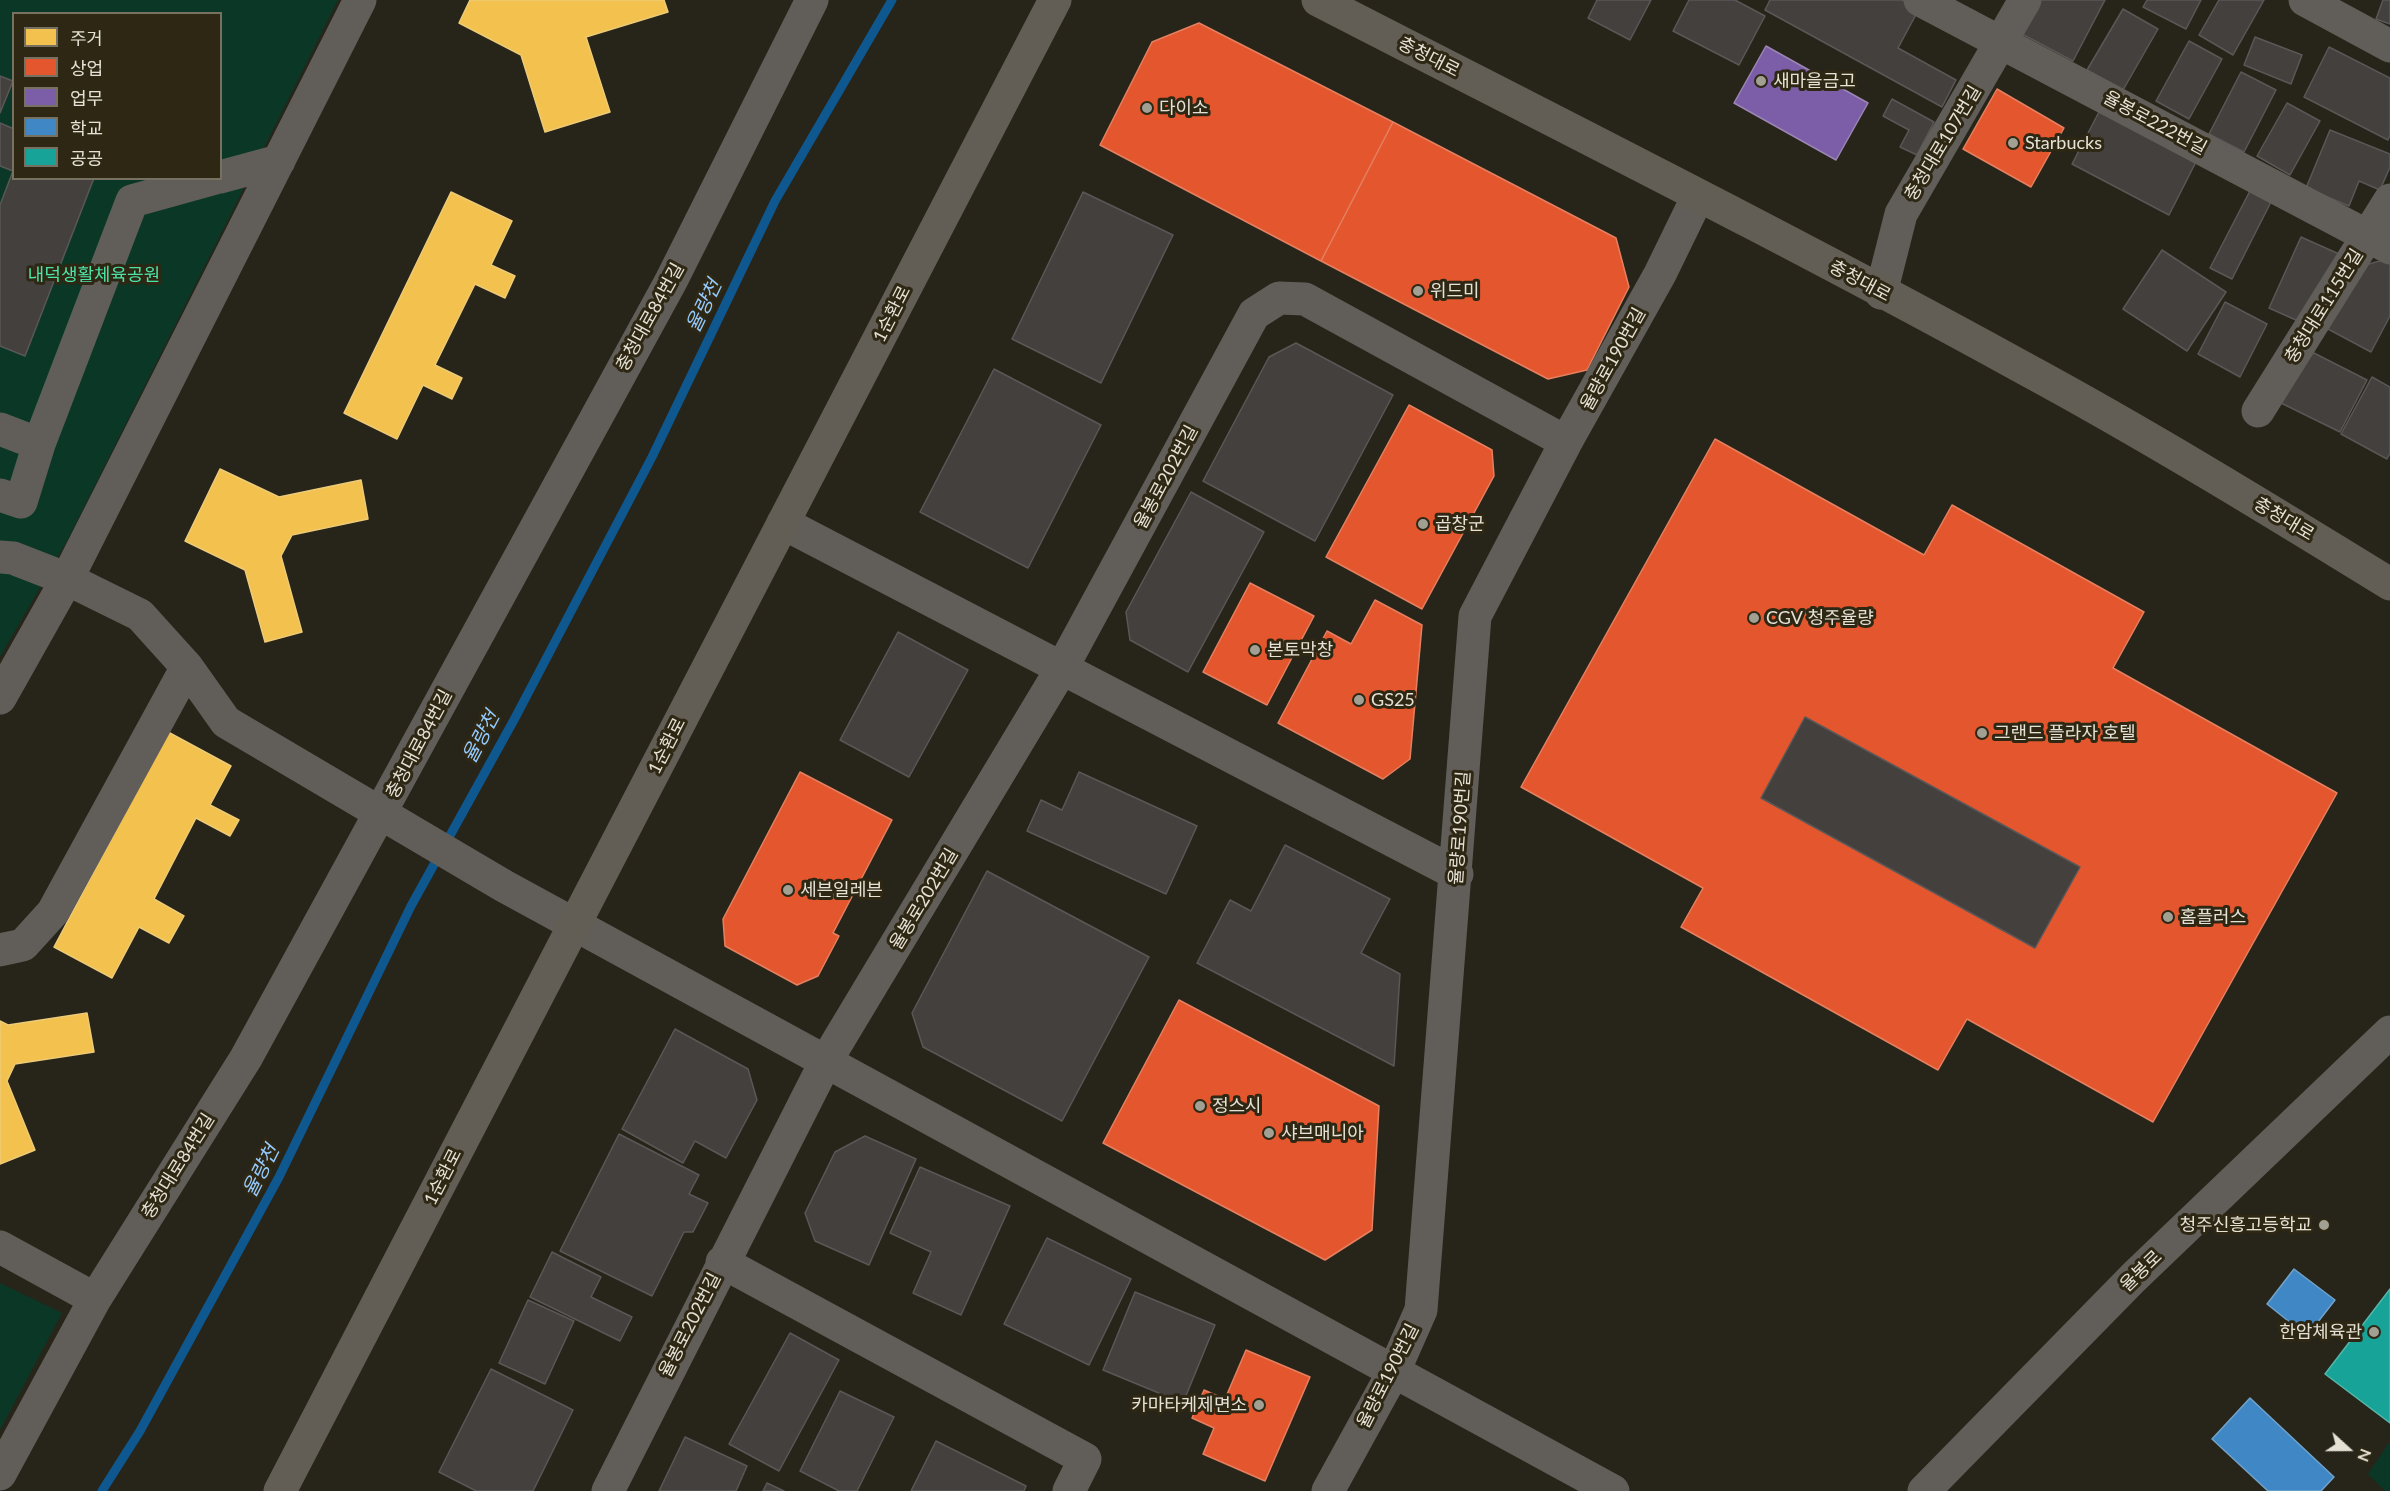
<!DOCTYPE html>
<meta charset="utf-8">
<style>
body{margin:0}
#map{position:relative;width:2390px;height:1491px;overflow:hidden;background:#272419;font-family:Lato,"Noto Sans KR",sans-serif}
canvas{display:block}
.legend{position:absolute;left:12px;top:12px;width:210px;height:168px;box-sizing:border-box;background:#2d2713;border:2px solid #777161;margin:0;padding:8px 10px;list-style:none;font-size:18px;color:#e5e1d5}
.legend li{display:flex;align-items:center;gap:12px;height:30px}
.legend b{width:30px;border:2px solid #777161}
.north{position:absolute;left:2318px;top:1419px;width:60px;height:60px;-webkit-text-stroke:4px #2d2713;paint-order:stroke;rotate:111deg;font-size:16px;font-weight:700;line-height:24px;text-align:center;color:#e5e1d5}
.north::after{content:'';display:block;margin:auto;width:21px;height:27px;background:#e5e1d5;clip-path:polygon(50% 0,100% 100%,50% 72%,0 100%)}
</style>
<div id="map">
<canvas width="2390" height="1491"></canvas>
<ul class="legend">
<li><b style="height:16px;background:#f2c14e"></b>주거</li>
<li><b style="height:16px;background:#e4572e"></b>상업</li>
<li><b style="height:16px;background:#7b5ea7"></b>업무</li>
<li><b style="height:16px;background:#3f88c5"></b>학교</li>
<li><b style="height:16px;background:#17a398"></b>공공</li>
</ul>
<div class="north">N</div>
</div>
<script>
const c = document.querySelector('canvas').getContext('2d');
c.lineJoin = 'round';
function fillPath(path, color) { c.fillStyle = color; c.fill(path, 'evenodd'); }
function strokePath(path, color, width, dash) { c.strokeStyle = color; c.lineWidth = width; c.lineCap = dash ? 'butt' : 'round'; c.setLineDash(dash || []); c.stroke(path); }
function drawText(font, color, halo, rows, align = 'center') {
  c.font = font + ' Lato,"Noto Sans KR",sans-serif'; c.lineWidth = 6; c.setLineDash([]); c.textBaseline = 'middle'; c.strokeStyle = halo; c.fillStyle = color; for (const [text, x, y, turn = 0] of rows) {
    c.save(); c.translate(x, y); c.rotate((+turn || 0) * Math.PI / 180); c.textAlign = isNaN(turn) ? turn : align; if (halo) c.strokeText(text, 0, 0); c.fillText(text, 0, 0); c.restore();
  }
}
fillPath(new Path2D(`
 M0 0H338L68 539 0 657ZM14 14H220V178H14Z
 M0 1283 62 1313 0 1430Z
 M2390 1441V1491H2385L2368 1474Z`), '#0b3826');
const homes = new Path2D(`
 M470 0H664L668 12 586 37 610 112 545 132 521 55 459 23Z
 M451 192 512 221 491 265 515 276 505 298 475 284 435 365 462 378 452 399 423 385 397 439 344 413Z
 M220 469 279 497 361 480 368 519 292 535 281 556 302 632 265 642 245 570 185 541Z
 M168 732 231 766 210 805 239 820 230 836 196 818 154 899 184 916 169 943 139 927 112 978 54 947Z
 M87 1013 94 1052 15 1064 7 1081 35 1150 0 1164V1021L8 1025Z`);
fillPath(homes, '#f2c14e');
strokePath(homes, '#eecb76', 1.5);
const shops = new Path2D(`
 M1199 23 1393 122 1321 261 1100 145 1152 42Z
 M1997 89 2064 128 2031 187 1963 149Z
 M1393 122 1616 238 1629 287 1587 370 1548 379 1321 261Z
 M1409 405 1492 450 1494 476 1422 609 1326 557Z
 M1715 439 1924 555 1952 505 2144 612 2113 668 2337 793 2153 1122 1967 1019 1938 1070 1681 927 1703 888 1521 787Z
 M1250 583 1314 616 1267 705 1203 672Z
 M1375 600 1422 625 1410 759 1383 779 1278 723 1327 631 1351 644Z
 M800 772 892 820 833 933 839 936 818 976 797 985 725 946 723 919Z
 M1179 1000 1379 1106 1372 1230 1325 1260 1103 1143Z
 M1246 1350 1310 1377 1265 1481 1203 1454 1214 1428 1192 1418 1204 1390 1225 1399Z`);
fillPath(shops, '#e4572e');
strokePath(shops, '#e48060', 1.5);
const offices = new Path2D(`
 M1766 46 1868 103 1836 160 1734 103Z`);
fillPath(offices, '#7b5ea7');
strokePath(offices, '#9b85b5', 1.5);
const schools = new Path2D(`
 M2294 1269 2335 1300 2307 1336 2267 1304Z
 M2250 1398 2334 1477 2321 1491H2268L2212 1439Z`);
fillPath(schools, '#3f88c5');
strokePath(schools, '#71a3ca', 1.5);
const public = new Path2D(`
 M2390 1289V1423L2325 1374Z`);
fillPath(public, '#17a398');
strokePath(public, '#55b6aa', 1.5);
strokePath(new Path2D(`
 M102 1491 140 1431 279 1177 411 906 515 718 652 457 775 201 892 0`), '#0e588f', 9);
const building = new Path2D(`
 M1597 0H1651L1630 40 1588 18Z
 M1689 0H1735L1765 16 1739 65 1673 31Z
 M1770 0H1902L1919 9 1898 48 1956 80 1942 107 1765 10Z
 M2037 0H2105L2073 61 2020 33Z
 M2147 0H2201L2186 29 2143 7Z
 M2219 0H2264L2233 55 2199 35Z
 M2383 0H2390V24L2376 19Z
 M2123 9 2158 29 2123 90 2087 70Z
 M2255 37 2302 55 2291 84 2244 65Z
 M2189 41 2222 59 2189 119 2156 101Z
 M2329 47 2390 78V135L2388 140 2304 97Z
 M2241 72 2276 90 2244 152 2209 134Z
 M0 76 13 81 0 113Z
 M1892 99 1934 122 1917 155 1900 147 1909 130 1883 116Z
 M2287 103 2320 121 2290 175 2257 156Z
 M2101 108 2198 158 2169 215 2072 164Z
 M0 123 14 129V178H94L25 356 0 346V205L13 171 0 166Z
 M2330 130 2390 154V167L2380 190 2359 181 2349 206 2306 188Z
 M2252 187 2273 198 2232 279 2210 268Z
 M1083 192 1173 235 1101 383 1012 339Z
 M2301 237 2339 254 2307 325 2269 308Z
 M2162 250 2226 292 2187 351 2123 309Z
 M2390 258V316L2371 352 2328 329 2362 266Z
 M2225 302 2267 324 2240 377 2198 354Z
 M1296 343 1393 395 1315 541 1203 481 1269 357Z
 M2308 350 2367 380 2340 432 2281 403Z
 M994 369 1101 425 1028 568 920 512Z
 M2372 377 2390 387V453L2387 459 2341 434Z
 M1191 492 1264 532 1188 672 1130 640 1126 612Z
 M898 632 968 670 909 777 840 740Z
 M1805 717 2080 867 2035 948 1761 798Z
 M1079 772 1197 826 1166 894 1027 831 1041 800 1062 810Z
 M1285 845 1390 899 1361 953 1400 974 1394 1066 1197 963 1230 900 1251 911Z
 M987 871 1149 957 1062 1121 923 1047 912 1013Z
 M675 1029 748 1069 757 1100 726 1158 695 1141 683 1163 622 1129Z
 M619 1134 699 1175 689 1194 708 1203 693 1232H684L652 1296 560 1251Z
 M865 1136 916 1159 869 1265 815 1241 805 1213 835 1152Z
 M920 1167 1010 1206 961 1315 913 1293 931 1252 890 1233Z
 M1047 1238 1131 1279 1089 1365 1004 1324Z
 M552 1252 601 1277 591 1297 632 1317 620 1341 530 1297Z
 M1135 1292 1215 1325 1183 1403 1103 1370Z
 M528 1300 574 1321 545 1384 499 1363Z
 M790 1333 839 1360 779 1471 729 1444Z
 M491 1369 573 1410 533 1491H476L439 1472Z
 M840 1391 894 1417 857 1491H839L800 1471Z
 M685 1437 747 1466 736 1491H659Z
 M936 1441 1026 1486 1024 1491H911Z
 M767 1483 784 1491H763Z`);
fillPath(building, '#43403e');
strokePath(building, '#5a5757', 1.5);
strokePath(new Path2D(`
 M1920 0 2390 248
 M2305 0 2390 46
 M220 177 279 161
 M1881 293 1901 214 2025 0
 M2258 411 2390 200
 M0 429 39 444 132 201 215 178
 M0 495 21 502 39 444
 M783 523 1457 874
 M0 557 13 558 67 579 360 0
 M0 698 67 579 140 615 187 667 226 722 504 886 1613 1491
 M0 950 23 945 53 912 187 667
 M0 1247 95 1299
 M722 1262 1085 1459 1069 1491
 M0 1474 95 1299 246 1058 671 281 812 0
 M608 1491 826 1061 1062 668 1254 314 1279 298 1305 299 1566 442
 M1328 1491 1394 1371 1421 1310 1475 616 1566 442 1660 274 1698 196
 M1924 1491 2134 1277 2390 1032`), '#615e59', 33);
strokePath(new Path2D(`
 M1318 0C1553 121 1789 239 2020 366 2146 434 2268 509 2390 584
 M280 1491 1055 0`), '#625e56', 33);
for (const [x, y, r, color] of [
 [1761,81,6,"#a29f93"],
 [1147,108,6,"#a29f93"],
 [2013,143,6,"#a29f93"],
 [1418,291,6,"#a29f93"],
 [1423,524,6,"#a29f93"],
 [1754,618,6,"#a29f93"],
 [1255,650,6,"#a29f93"],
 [1359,700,6,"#a29f93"],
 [1982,733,6,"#a29f93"],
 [788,890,6,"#a29f93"],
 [2168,917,6,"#a29f93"],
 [1200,1106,6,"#a29f93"],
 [1269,1133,6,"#a29f93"],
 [2324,1225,6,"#a29f93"],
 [2374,1332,6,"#a29f93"],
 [1259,1405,6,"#a29f93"]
]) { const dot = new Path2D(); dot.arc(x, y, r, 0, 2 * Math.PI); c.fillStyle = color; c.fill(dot); strokePath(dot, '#2d2713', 2); }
drawText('18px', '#e5e1d5', '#2d2713', [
 ["충청대로",1429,57,27],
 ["율봉로222번길",2155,123,28],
 ["충청대로107번길",1943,143,-59],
 ["충청대로",1860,281,28],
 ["충청대로115번길",2324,306,-58],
 ["1순환로",892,314,-63],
 ["충청대로84번길",650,317,-61],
 ["율량로190번길",1613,359,-61],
 ["율봉로202번길",1166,477,-62],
 ["충청대로",2284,519,31],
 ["충청대로84번길",419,744,-62],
 ["1순환로",667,746,-63],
 ["율량로190번길",1460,828,-86],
 ["율봉로202번길",924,899,-59],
 ["충청대로84번길",178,1166,-58],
 ["1순환로",443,1177,-63],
 ["율봉로",2141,1271,-44],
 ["율봉로202번길",690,1325,-63],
 ["율량로190번길",1388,1376,-63]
]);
drawText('18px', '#e5e1d5', '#2d2713', [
 ["새마을금고",1773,81],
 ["다이소",1159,108],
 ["Starbucks",2025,143],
 ["위드미",1430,291],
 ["곱창군",1435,524],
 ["CGV 청주율량",1766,618],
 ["본토막창",1267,650],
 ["GS25",1371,700],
 ["그랜드 플라자 호텔",1994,733],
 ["세븐일레븐",800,890],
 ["홈플러스",2180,917],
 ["정스시",1212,1106],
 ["샤브매니아",1281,1133],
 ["청주신흥고등학교",2312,1225,"right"],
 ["한암체육관",2362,1332,"right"],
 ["카마타케제면소",1247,1405,"right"]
], 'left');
drawText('18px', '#4be3a8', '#2d2713', [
 ["내덕생활체육공원",94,275]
]);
drawText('italic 20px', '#95cafe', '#2d2713', [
 ["율량천",704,306,-64],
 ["율량천",481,737,-62],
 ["율량천",261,1171,-63]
]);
</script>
